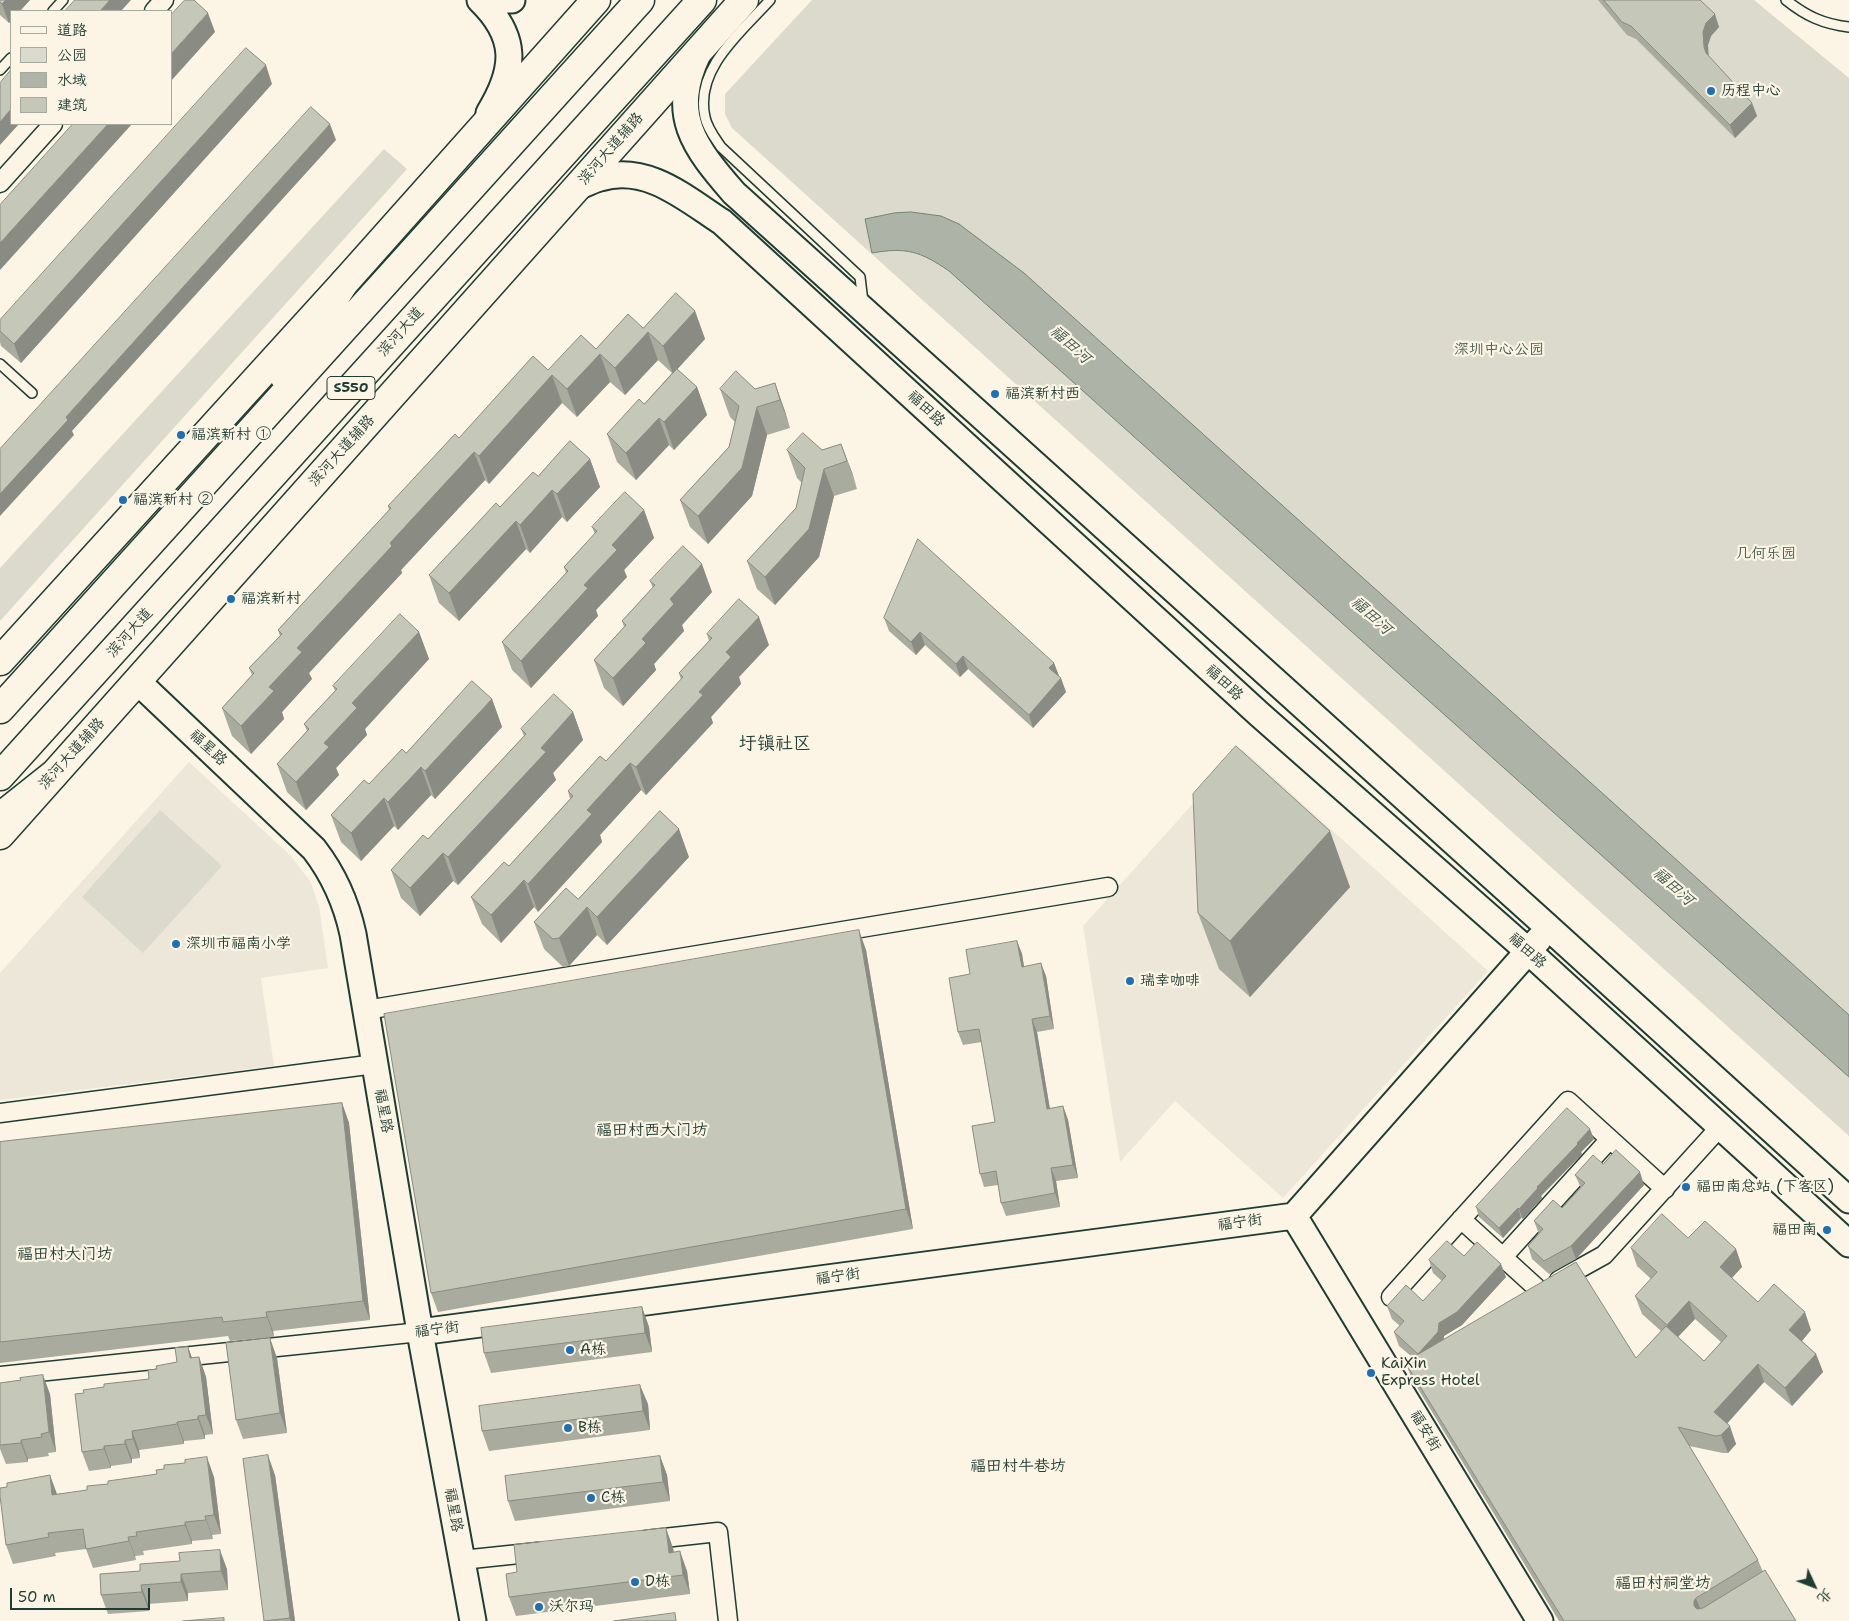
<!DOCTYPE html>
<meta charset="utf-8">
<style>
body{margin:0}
#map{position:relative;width:1849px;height:1621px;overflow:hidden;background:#fcf5e5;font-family:"Shantell Sans","LXGW WenKai TC",sans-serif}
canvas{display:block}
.legend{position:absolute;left:10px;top:10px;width:162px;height:115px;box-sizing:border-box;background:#fcf5e5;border:1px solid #a4ab9e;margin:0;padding:6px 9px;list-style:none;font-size:15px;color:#1f3d34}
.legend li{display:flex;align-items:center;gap:10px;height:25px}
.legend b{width:25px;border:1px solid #a4ab9e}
.north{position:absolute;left:1789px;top:1561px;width:50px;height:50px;-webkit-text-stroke:4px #fcf5e5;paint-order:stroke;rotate:133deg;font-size:14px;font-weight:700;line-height:20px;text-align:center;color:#1f3d34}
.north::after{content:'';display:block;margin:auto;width:18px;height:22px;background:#1f3d34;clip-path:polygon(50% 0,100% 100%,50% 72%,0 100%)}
.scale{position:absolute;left:10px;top:1588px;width:140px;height:22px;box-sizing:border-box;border:2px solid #1f3d34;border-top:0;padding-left:6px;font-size:15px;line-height:18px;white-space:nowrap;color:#1f3d34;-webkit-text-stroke:4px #fcf5e5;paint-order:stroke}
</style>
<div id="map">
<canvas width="1849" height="1621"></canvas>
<ul class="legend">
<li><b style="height:6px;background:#fcf5e5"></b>道路</li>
<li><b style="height:14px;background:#dcdacc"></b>公园</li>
<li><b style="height:14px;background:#aeb3a7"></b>水域</li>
<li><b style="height:14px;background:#c5c7b9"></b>建筑</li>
</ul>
<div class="north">北</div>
<div class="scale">50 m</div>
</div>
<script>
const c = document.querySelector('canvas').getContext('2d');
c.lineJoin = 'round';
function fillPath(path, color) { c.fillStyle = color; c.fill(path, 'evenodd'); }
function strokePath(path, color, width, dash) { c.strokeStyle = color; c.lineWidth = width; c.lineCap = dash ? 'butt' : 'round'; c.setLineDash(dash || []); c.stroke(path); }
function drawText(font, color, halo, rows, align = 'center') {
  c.font = font + ' "Shantell Sans","LXGW WenKai TC",sans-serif'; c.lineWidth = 4.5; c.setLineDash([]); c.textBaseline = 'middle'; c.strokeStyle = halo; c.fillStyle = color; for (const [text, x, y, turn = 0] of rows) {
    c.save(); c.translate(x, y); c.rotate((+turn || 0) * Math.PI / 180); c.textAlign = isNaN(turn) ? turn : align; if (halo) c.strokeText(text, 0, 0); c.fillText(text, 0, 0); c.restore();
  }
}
fillPath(new Path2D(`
 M1242 749 1488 971 1283 1198 1175 1101 1120 1162 1083 926Z
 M189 762 290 855 310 881 319 906 328 968 261 978 274 1066 0 1100V973Z`), '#ece7d8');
fillPath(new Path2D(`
 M812 0H1754L1849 78V1136L732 128 725 114V94Z
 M384 149 407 169 0 621V568Z
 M160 810 222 866 143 953 82 897Z`), '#dcdacc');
const water = new Path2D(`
 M911 212 941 216 959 224 1024 273 1849 1015V1077L949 271C920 251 906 247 872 253L865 219 894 213Z`);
fillPath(water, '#aeb3a7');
strokePath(water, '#758479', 1);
const lane = new Path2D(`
 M770 0C742 31 694 69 705 117 707 128 715 138 721 147L860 277 863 302
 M1786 0C1806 16 1823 24 1849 27
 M53 11 63 0
 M0 70 11 58
 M0 364 32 393`);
const street = new Path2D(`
 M154 11 164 0
 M0 183 53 124
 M366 1010 1108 887
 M0 1113 375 1064
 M1461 1219 1540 1291
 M1503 1257 1610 1139
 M1559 1280 1604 1255 1720 1127
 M1391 1297 1568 1101 1665 1189
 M0 1376 420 1332
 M646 1540 718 1532 728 1621
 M462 1560 538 1552`);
const secondary = new Path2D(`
 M480 0C518 37 516 69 489 113
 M496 0H512
 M698 54C669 115 694 147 734 193L1549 928 1849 1200
 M578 187C585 184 592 180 600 178 647 164 685 198 722 222L1259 714 1528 951 1849 1244
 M137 681 314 849C334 875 346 902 353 934L420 1332 473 1621
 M1294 1216 1540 1621
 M420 1332 1294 1216 1539 939`);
const primary = new Path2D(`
 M0 661 344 283 596 0
 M0 835 744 0`);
const highway = new Path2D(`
 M284 376 344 283
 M0 709 640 0
 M0 776 702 0
 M0 817 53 775`);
strokePath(lane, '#1f3d34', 12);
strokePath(street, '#1f3d34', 21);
strokePath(secondary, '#1f3d34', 29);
strokePath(primary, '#1f3d34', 31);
strokePath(highway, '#1f3d34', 31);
strokePath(lane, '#fcf5e5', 9);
strokePath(street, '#fcf5e5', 18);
strokePath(secondary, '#fcf5e5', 25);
strokePath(primary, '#fcf5e5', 28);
strokePath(highway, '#fcf5e5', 28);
fillPath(new Path2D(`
 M0 0H30L20 11H11V21L9 23 0 15Z
 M1598 0H1700L1719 27 1711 36 1708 45V56L1752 103 1757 116 1735 138 1636 39 1627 35Z
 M272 84 21 363 1 346 0 342V320Z
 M695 311 705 339 677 369 697 387 707 415 674 450 669 445 636 480 617 462 607 434 644 404 672 373 658 360 625 395 610 382 577 417 562 403 489 484 485 480 401 570 402 573 309 673 312 679 282 712 284 719 251 754 232 736 222 708 252 675 249 668 280 636 278 630 389 510 388 506 459 438 548 370 643 328Z
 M775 383 790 428 767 435 752 496 708 544 690 527 680 500 729 447 735 422 730 417 720 389H755Z
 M841 444 857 489 834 496 819 557 775 605 757 589 747 561 796 508 802 483 797 478 787 450H822Z
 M590 459 600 487 567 522 562 517 530 553 526 549 459 621 439 603 429 575 500 507Z
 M644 510 654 538 624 570 627 577 596 610 598 616 531 688 512 670 502 642 566 573 564 567 595 534 592 527Z
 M650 581 712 592 682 625 684 631 654 664 656 670 623 706 604 688 594 660 624 627 622 621 653 588Z
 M884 618 1054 663 1059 676 1066 692 1033 728 968 669 960 677 925 645 916 655 889 631Z
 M419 632 429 659 365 729 367 735 336 768 339 775 306 810 287 792 277 764 307 731 304 724 335 691 333 686Z
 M707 634 769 645 739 677 741 684 711 717 713 723 646 795 641 790 600 835 602 842 538 912 534 907 501 943 482 924 471 897 509 866 570 799 568 791 606 761 681 680 679 673 709 641Z
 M492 699 502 727 435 799 431 795 398 830 394 826 361 861 341 842 331 815 406 753Z
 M573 712 583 740 553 773 556 780 458 885 453 881 420 916 401 898 391 870 428 839 524 736 521 729Z
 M689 857 607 945 597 935 569 966 563 967 544 949 534 922 578 899Z
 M1350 887 1250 997 1219 969 1198 913Z
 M1017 941 1022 954 1024 966 1046 976 1054 1029 1037 1032 1050 1109 1063 1106 1068 1120 1078 1178 1056 1181 1060 1207 1006 1216 1001 1203 998 1185 984 1187 980 1174 995 1122 982 1042 963 1045 958 1032Z
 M866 950 913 1229 438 1312 431 1293Z
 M342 1103 349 1123 370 1320 273 1331 274 1337 230 1341 228 1336 0 1363V1142Z
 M1594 1139 1581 1152 1582 1154 1541 1196 1542 1198 1523 1219 1521 1218 1503 1238 1479 1217 1476 1207Z
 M1603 1164 1644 1185 1576 1259 1549 1274 1532 1259 1528 1246 1539 1234 1534 1221 1562 1208 1581 1188 1575 1175Z
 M1688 1238 1736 1249 1742 1267 1732 1278 1758 1302 1811 1330 1802 1341 1816 1354 1823 1372 1792 1406 1764 1382 1727 1424 1736 1444 1728 1453H1723L1689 1446 1758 1560 1763 1572 1796 1621H1559L1412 1379 1405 1362 1412 1357 1399 1346 1394 1332 1400 1326 1392 1319 1387 1306 1423 1301 1442 1281 1433 1273 1429 1260 1464 1256 1506 1277 1462 1325 1444 1336V1339L1636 1358 1661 1331 1642 1314 1635 1296 1651 1279 1637 1266 1631 1248ZM1695 1319 1721 1342 1704 1361 1678 1337Z
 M642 1307 649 1327 652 1352 491 1373 484 1353Z
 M188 1347 192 1358 199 1357 206 1377 213 1434 205 1435V1439L184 1441V1444L139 1450 140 1458 132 1459V1463L111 1466V1468L89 1471 82 1452 84 1393 104 1387 149 1379 157 1369 177 1362Z
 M277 1358 287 1433 243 1439 236 1420Z
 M0 1383 50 1394 56 1452 48 1453 49 1456 28 1459V1462L6 1464 0 1449Z
 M648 1404 650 1430 489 1451 482 1431Z
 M660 1456 667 1475 670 1501 515 1521 508 1501Z
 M275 1475 295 1621H264Z
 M214 1477 221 1534 212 1535 213 1539 192 1541V1544L143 1551 144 1555 135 1556 136 1560 93 1568 86 1549 55 1553 56 1556 13 1564 6 1545 57 1494Z
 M673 1548 674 1552 687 1571 690 1594 516 1616 509 1597Z
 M227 1569 228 1590 188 1593V1601L148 1604 149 1611 108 1614 101 1595 100 1574Z`), '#a9ab9f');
fillPath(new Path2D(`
 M6 0H30L20 11H11V21L9 23 2 4Z
 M110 0H131L121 11H100Z
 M208 13 215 32 171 81V54Z
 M1715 14 1719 27 1711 36 1708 45 1709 60 1704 47 1703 32 1706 23Z
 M266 65 272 84 21 363 14 344Z
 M1752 103 1757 116 1735 138 1730 125Z
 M11 109V124H19L0 145V122Z
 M108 124H132L0 270V243Z
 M330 124 336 140 72 431 74 435 0 516V494L66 417Z
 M695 311 705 339 673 374 663 346Z
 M648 332 658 360 625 395 615 368Z
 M600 354 610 382 577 417 567 389Z
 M552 375 562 403 489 484 479 456Z
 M775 383 785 411 790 428 780 400Z
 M697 387 707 415 674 450 664 422Z
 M757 407 767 435 752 496 708 544 698 516Z
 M659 418 669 445 636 480 626 453Z
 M841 444 852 472 857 489 847 461Z
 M474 452 485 480 401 570 402 573 309 673 312 679 282 712 284 719 251 754 241 726 297 648 390 543Z
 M590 459 600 487 567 522 557 494Z
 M824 469 834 496 819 557 775 605 765 577Z
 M552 490 562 517 530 553 520 525Z
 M644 510 654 538 624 570 627 577 596 610 598 616 531 688 521 661 612 545Z
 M516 521 526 549 459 621 449 593Z
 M702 564 712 592 682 625 684 631 654 664 656 670 623 706 613 678 670 599Z
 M759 617 769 645 739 677 741 684 711 717 713 723 646 795 636 767 699 692 726 652Z
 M419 632 429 659 365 729 367 735 336 768 339 775 306 810 296 782 352 703Z
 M920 632 925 645 916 655 911 642Z
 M963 656 968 669 960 677 956 664Z
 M1054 663 1059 676 1054 681 1049 668Z
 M1061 678 1066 692 1033 728 1029 715Z
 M492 699 502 727 435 799 425 771Z
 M573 712 583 740 553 773 556 780 458 885 448 857 541 748Z
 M630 763 641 790 600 835 602 842 538 912 528 884 587 810Z
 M421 767 431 795 398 830 388 802Z
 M384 798 394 826 361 861 351 833Z
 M679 829 689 857 607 945 597 917Z
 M1330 831 1350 887 1250 997 1230 941Z
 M443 853 453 881 420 916 410 888Z
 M524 880 534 907 501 943 491 915Z
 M587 907 597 935 569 966 559 938Z
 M859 930 866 950 913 1229 906 1209Z
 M1017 941 1022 954 1026 980 1022 967Z
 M1041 963 1046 976 1054 1029 1050 1016Z
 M1032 1019 1037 1032 1052 1122 1047 1109Z
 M342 1103 349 1123 370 1320 363 1301Z
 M1063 1106 1068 1120 1078 1178 1073 1165Z
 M1590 1129 1594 1139 1581 1152 1582 1154 1541 1196 1542 1198 1523 1219 1519 1209 1537 1187Z
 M1051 1168 1056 1181 1060 1207 1055 1193Z
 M1640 1172 1644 1185 1576 1259 1571 1246Z
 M1518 1208 1521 1218 1503 1238 1499 1228Z
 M1736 1249 1742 1267 1726 1284 1720 1267Z
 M1501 1264 1506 1277 1462 1325 1444 1336 1443 1345 1418 1354 1439 1323Z
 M1689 1301 1695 1319 1673 1342 1667 1325Z
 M642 1307 649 1327 652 1352 645 1333Z
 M266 1312 273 1331 274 1337 267 1317Z
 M1805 1312 1811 1330 1796 1348 1789 1330Z
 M270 1338 277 1358 287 1433 280 1413Z
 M188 1347 195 1366 190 1358Z
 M1816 1354 1823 1372 1792 1406 1785 1388Z
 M199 1357 206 1377 213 1434 206 1415Z
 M1758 1364 1764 1382 1721 1430 1714 1412Z
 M43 1375 50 1394 56 1452 49 1432Z
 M640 1385 648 1404 650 1430 643 1411Z
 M198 1416 205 1435V1439L198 1419Z
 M177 1422 184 1441V1444L177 1424Z
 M1730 1426 1736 1444 1728 1453 1721 1435Z
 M132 1431 139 1450 140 1458 133 1439Z
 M21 1440 28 1459V1462L21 1443Z
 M125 1440 132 1459V1463L125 1444Z
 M104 1446 111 1466V1468L104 1449Z
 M268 1455 275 1475 295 1621H291L290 1618Z
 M660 1456 667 1475 670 1501 663 1482Z
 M207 1457 214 1477 221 1534 214 1515Z
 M50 1475 57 1494 52 1495Z
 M205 1516 212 1535 213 1539 206 1520Z
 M185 1522 192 1541V1544L185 1525Z
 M666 1528 673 1548 676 1572 669 1553Z
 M128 1537 135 1556 136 1560 129 1541Z
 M220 1550 227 1569 228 1590 221 1571Z
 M680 1551 687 1571 690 1594 683 1575Z
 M181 1574 188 1593V1601L181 1582Z
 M141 1585 148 1604 149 1611 142 1592Z
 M1696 1598 1703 1616 1694 1606V1601Z`), '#8a8b82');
const building = new Path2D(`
 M0 0H6L2 4 0 2Z
 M75 0H110L100 11H65Z
 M185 0H194L208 13 171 54V15Z
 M1604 0H1700L1715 14 1706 23 1703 32 1704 47 1706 53 1752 103 1730 125 1631 26 1622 22Z
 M246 48 266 65 14 344 0 331V320Z
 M11 70V109L0 122V83Z
 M311 107 330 124 66 417 68 420 0 494V449Z
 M73 124H108L0 243V205Z
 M676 293 695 311 663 346 648 332 615 368 600 354 567 389 552 375 479 456 474 452 390 543 392 546 297 648 302 652 269 687 274 691 241 726 222 708 254 673 249 668 282 634 278 630 391 508 388 506 455 434 459 438 533 356 548 370 581 335 596 349 628 314 643 328Z
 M677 369 697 387 664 422 659 418 626 453 607 434 639 399 644 404Z
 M736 371 755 389 775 383 780 400 757 407 742 468 698 516 680 500 729 447 739 406 720 389Z
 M803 433 822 450 841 444 847 461 824 469 809 529 765 577 747 561 796 508 805 468 787 450Z
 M570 441 590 459 557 494 552 490 520 525 516 521 449 593 429 575 496 503 500 507 533 472 538 476Z
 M625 492 644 510 612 545 617 550 584 585 588 588 521 661 502 642 568 571 564 567 597 531 592 527Z
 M918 539 1054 663 1049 668 1061 678 1029 715 963 656 956 664 920 632 911 642 884 618Z
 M683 546 702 564 670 599 674 604 642 639 646 643 613 678 594 660 626 625 622 621 655 585 650 581Z
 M739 599 759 617 726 652 731 657 699 692 703 695 636 767 630 763 587 810 592 814 528 884 524 880 491 915 471 897 504 862 509 866 573 796 568 791 600 756 606 761 683 677 679 673 712 638 707 634Z
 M400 614 419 632 352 703 357 708 324 743 329 747 296 782 277 764 309 729 304 724 337 689 333 686Z
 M472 681 492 699 425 771 421 767 388 802 384 798 351 833 331 815 364 780 369 784 402 749 406 753Z
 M554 694 573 712 541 748 546 752 448 857 443 853 410 888 391 870 423 835 428 839 526 734 521 729Z
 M1236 746 1330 831 1230 941 1198 913 1193 794Z
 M660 811 679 829 597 917 587 907 559 938 553 939 534 922 566 888 578 899Z
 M859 930 906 1209 431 1293 384 1014Z
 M1017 941 1022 967 1041 963 1050 1016 1032 1019 1047 1109 1063 1106 1073 1165 1051 1168 1055 1193 1001 1203 996 1171 980 1174 972 1126 995 1122 979 1029 958 1032 949 978 970 974 966 950Z
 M342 1103 363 1301 266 1312 267 1317 223 1322 222 1317 0 1342V1142Z
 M1567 1108 1590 1129 1577 1143 1578 1144 1537 1187 1538 1188 1519 1209 1518 1208 1499 1228 1476 1207Z
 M1616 1150 1640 1172 1571 1246 1544 1261 1528 1246 1543 1229 1534 1221 1553 1200 1562 1208 1585 1183 1575 1175 1593 1155 1603 1164Z
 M1662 1214 1688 1238 1705 1221 1736 1249 1720 1267 1758 1302 1774 1284 1805 1312 1789 1330 1816 1354 1785 1388 1758 1364 1714 1412 1730 1426 1721 1435 1716 1436 1678 1427 1758 1560 1696 1598 1694 1601V1606L1697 1609 1703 1608 1765 1570 1796 1621H1564L1405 1362 1576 1262 1636 1358 1666 1326 1704 1361 1727 1336 1689 1301 1667 1325 1635 1296 1657 1272 1631 1248Z
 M1447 1241 1464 1256 1477 1242 1501 1264 1457 1312 1439 1323 1438 1332 1418 1354 1394 1332 1404 1321 1387 1306 1406 1285 1423 1301 1446 1276 1429 1260Z
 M642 1307 645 1333 484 1353 481 1328Z
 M270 1338 280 1413 236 1420 226 1343Z
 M188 1347 190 1358 199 1357 206 1415 198 1416V1419L177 1422V1424L132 1431 133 1439 125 1440V1444L104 1446V1449L82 1452 75 1394 84 1393 83 1390 104 1387V1384L149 1379 148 1370 157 1369 156 1366 177 1362 175 1348Z
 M43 1375 49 1432 41 1434 42 1437 21 1440V1443L0 1445V1383L21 1380 20 1378Z
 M640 1385 643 1411 482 1431 479 1406Z
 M268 1455 290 1618 264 1621 243 1459Z
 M660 1456 663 1482 508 1501 505 1476Z
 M207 1457 214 1515 205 1516 206 1520 185 1522V1525L136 1532 137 1536 128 1537 129 1541 86 1549 83 1529 48 1533 49 1537 6 1545 0 1496V1488L7 1487V1483L50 1475 52 1495 87 1490V1486L108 1484V1481L157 1474 156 1470 164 1469V1465L185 1463V1460Z
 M666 1528 669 1553 680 1551 683 1575 509 1597 506 1574 517 1572 514 1545Z
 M220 1550 221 1571 181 1574V1582L141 1585 142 1592 101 1595 100 1574 140 1571V1564L180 1561 179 1553Z
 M675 1613 676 1621H614Z
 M224 1618V1621H183Z`);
fillPath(building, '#c5c7b9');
strokePath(building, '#8a8b82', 1);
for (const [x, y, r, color] of [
 [1711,91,5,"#1f6fb2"],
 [995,394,5,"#1f6fb2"],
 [181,435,5,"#1f6fb2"],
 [123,500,5,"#1f6fb2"],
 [231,599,5,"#1f6fb2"],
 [176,944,5,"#1f6fb2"],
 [1130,981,5,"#1f6fb2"],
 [1686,1187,5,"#1f6fb2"],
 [1827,1230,5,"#1f6fb2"],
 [570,1350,5,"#1f6fb2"],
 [1371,1373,5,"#1f6fb2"],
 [568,1428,5,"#1f6fb2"],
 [591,1498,5,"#1f6fb2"],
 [635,1582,5,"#1f6fb2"],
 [539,1607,5,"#1f6fb2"]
]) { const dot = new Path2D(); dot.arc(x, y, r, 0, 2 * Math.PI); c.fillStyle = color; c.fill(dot); strokePath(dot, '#fcf5e5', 2); }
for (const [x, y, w] of [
 [351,388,48]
]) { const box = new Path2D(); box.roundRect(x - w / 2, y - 11.5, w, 23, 4); c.fillStyle = '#fcf5e5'; c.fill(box); strokePath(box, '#1f3d34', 1); }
drawText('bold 14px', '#1f3d34', null, [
 ["S550",351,388]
]);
drawText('15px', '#1f3d34', '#fcf5e5', [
 ["历程中心",1721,91],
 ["福滨新村西",1005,394],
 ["福滨新村 ①",191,435],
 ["福滨新村 ②",133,500],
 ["福滨新村",241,599],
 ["深圳市福南小学",186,944],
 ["瑞幸咖啡",1140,981],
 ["福田南总站 (下客区)",1696,1187],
 ["福田南",1817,1230,"right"],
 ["A栋",580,1350],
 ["KaiXin",1381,1364],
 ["Express Hotel",1381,1381],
 ["B栋",578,1428],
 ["C栋",601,1498],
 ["D栋",645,1582],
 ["沃尔玛",549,1607]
], 'left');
drawText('15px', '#1f3d34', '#fcf5e5', [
 ["滨河大道辅路",611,149,-49],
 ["滨河大道",401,332,-48],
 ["福田路",926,409,43],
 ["滨河大道辅路",342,451,-48],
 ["滨河大道",130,633,-48],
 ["福田路",1224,683,43],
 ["福星路",208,748,43],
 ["滨河大道辅路",72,754,-48],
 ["福田路",1527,951,42],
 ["福星路",383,1111,80],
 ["福宁街",1240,1223,-8],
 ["福宁街",838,1277,-8],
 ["福宁街",437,1330,-7],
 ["福安街",1425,1431,59],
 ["福星路",453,1510,80]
]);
drawText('15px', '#455c52', '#fcf5e5', [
 ["深圳中心公园",1499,350],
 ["几何乐园",1766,554]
]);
drawText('italic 16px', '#435a51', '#fcf5e5', [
 ["福田河",1070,345,42],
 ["福田河",1371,616,42],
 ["福田河",1673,887,42]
]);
drawText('16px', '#1f3d34', '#fcf5e5', [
 ["福田村西大门坊",652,1131],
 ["福田村大门坊",65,1255],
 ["福田村牛巷坊",1018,1467],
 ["福田村祠堂坊",1663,1584]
]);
drawText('18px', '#1f3d34', '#fcf5e5', [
 ["圩镇社区",775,744]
]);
</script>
